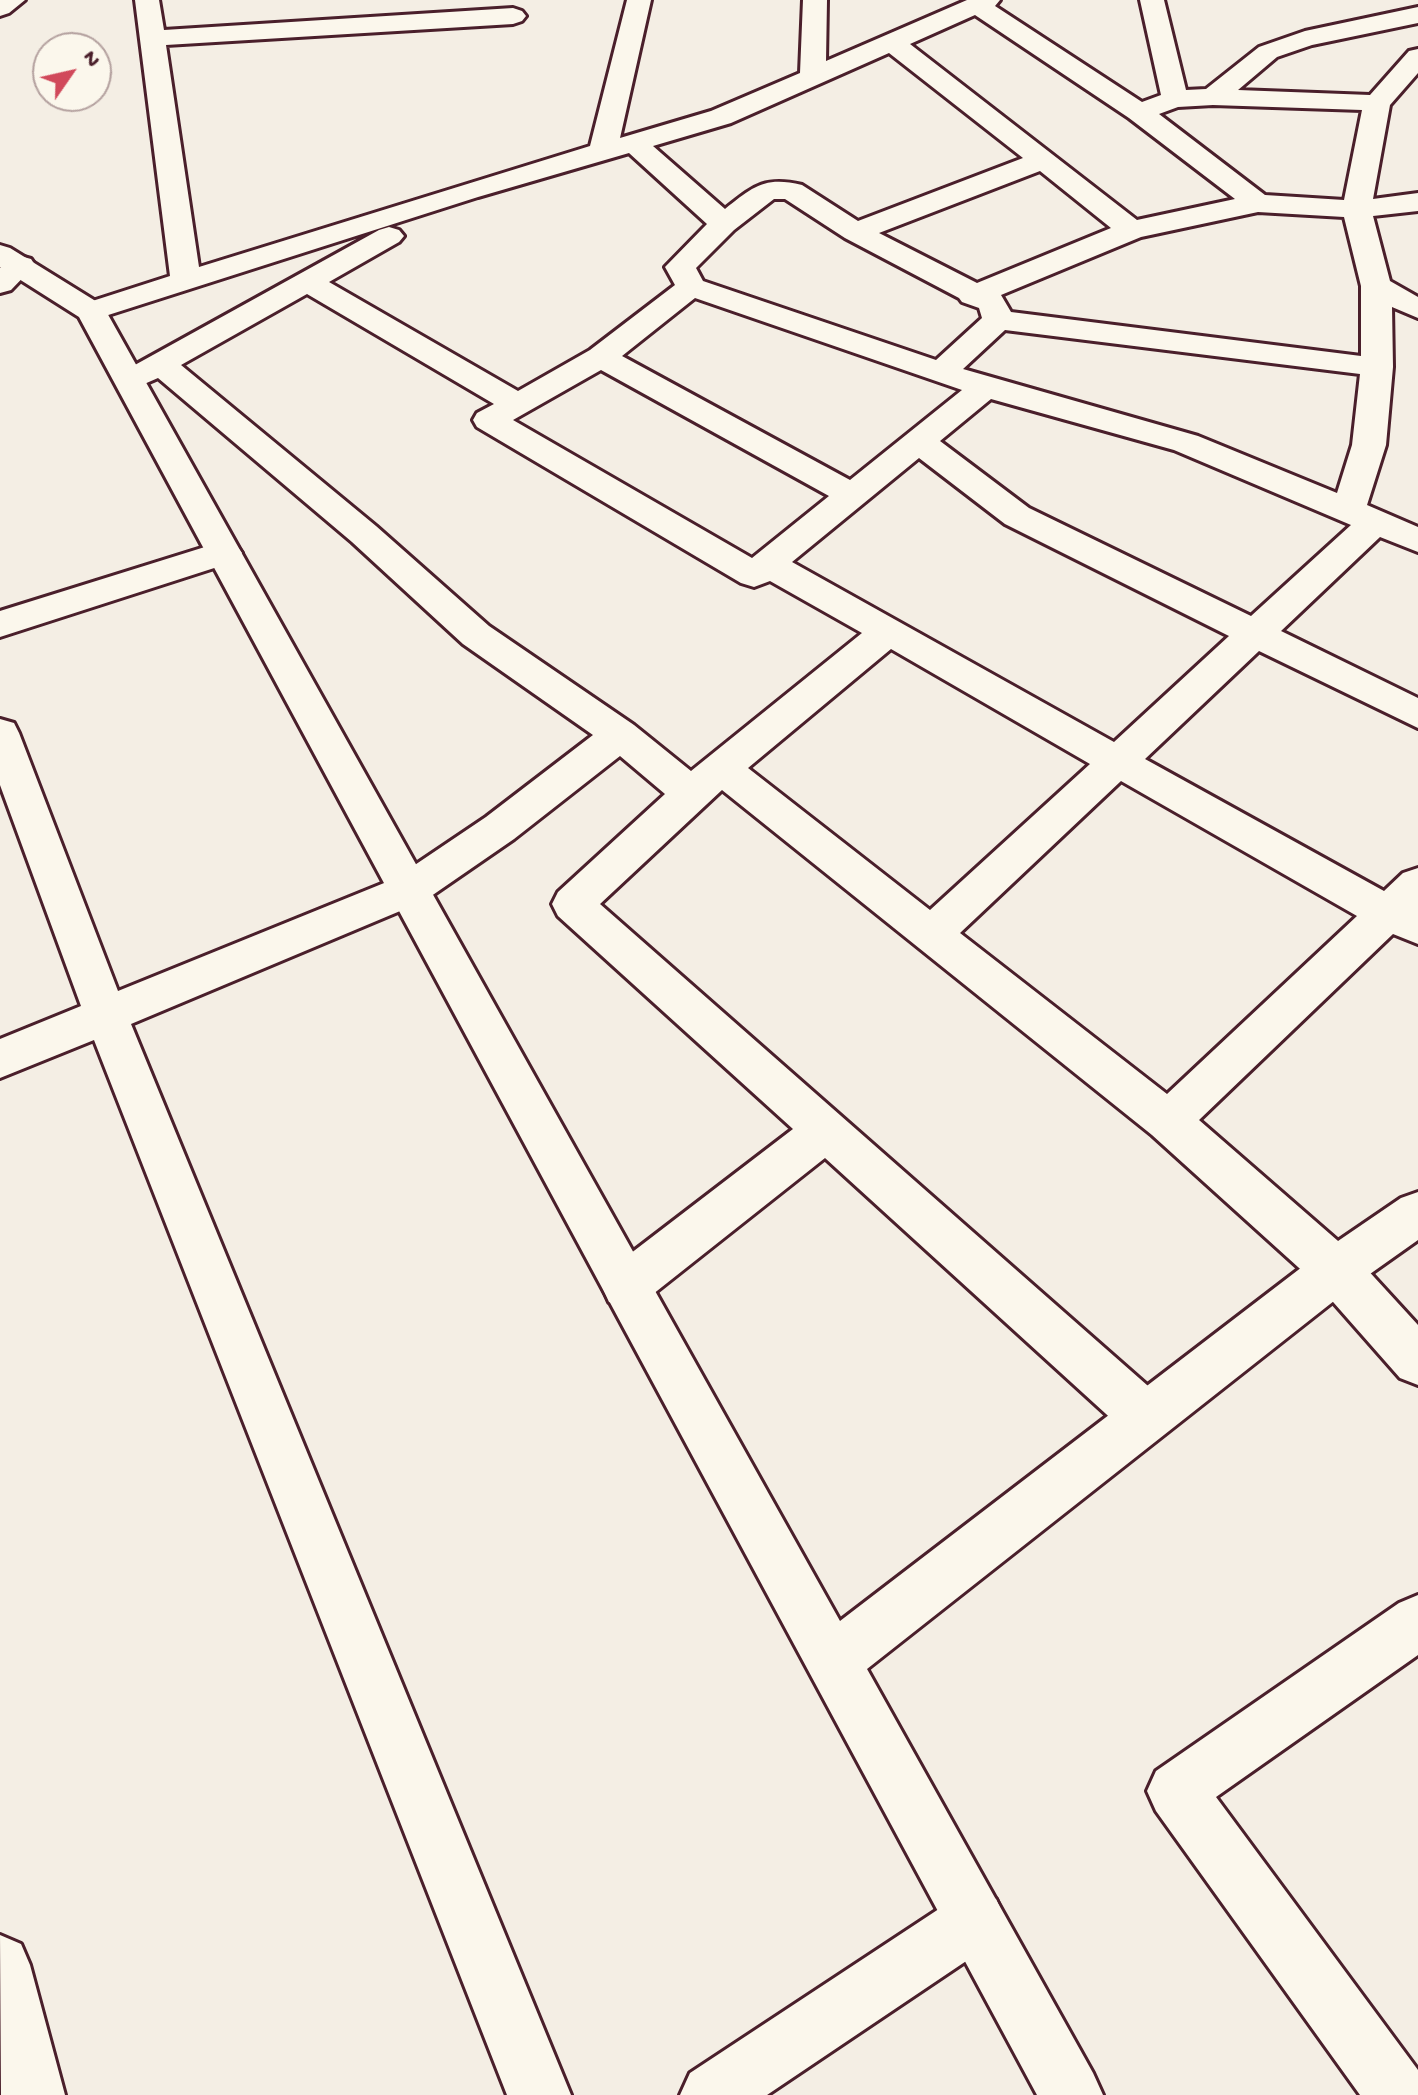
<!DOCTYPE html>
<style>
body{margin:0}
#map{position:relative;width:1418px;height:2095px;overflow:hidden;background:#f4eee4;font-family:"Gochi Hand",sans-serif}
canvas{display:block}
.north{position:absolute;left:32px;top:32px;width:80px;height:80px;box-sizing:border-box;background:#fbf7ec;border:2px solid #b4a19f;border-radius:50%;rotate:56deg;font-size:22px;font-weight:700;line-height:32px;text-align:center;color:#4a1f2b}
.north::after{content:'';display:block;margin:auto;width:28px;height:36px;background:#d1495b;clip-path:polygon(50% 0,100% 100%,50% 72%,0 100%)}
</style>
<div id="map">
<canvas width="1418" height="2095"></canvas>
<div class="north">N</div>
</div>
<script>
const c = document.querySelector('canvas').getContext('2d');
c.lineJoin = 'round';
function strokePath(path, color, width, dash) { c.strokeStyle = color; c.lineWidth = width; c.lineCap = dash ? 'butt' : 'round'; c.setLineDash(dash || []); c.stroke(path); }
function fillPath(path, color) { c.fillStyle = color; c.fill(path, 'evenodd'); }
const minor = new Path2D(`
 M0 0H25L9 13 0 16Z
 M135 0H159L164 30 513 8 522 11 526 16 522 21 513 24 166 45 199 267 590 146 627 0H651L620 138 711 111 800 73 803 0H827L826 61 967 0H1000L995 6 1142 102 1161 95 1140 0H1164L1186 90 1206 89 1259 47 1305 31 1418 7V23L1312 45 1277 57 1238 90 1370 95 1409 51 1418 49V73L1390 105 1373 199 1418 193V211L1373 216 1390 281 1418 297V318L1392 307 1393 367 1386 445 1367 505 1418 527V552L1380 537 1281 631 1418 698V728L1259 651 1145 759 1384 891 1403 873 1418 868V944L1393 934 1199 1120 1353 1254 1418 1325V1385L1400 1378 1319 1286 1152 1135 722 790 600 904 1164 1400 1171 1417 1164 1434 1146 1442 1128 1434 825 1158 643 1302 626 1308 609 1302 602 1286 609 1270 793 1129 558 916 552 904 558 892 665 794 620 756 514 839 424 901 131 1024 571 2095H507L94 1040 0 1078V1039L81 1006 0 785V719L14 723 19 733 118 991 394 879 486 817 593 735 463 644 352 542 158 378 135 388 124 385 119 378 124 371 379 230 389 227 399 230 404 236 399 242 329 282 518 391 590 350 675 285 665 267 707 224 629 153 478 197 102 317 91 320 80 317 76 311 80 305 170 276ZM975 15 1129 118 1235 199 1137 220 910 44ZM889 53 1023 158 858 221 802 185C764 176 753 187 725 209L653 146 731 123ZM1213 105 1362 110 1344 200 1265 195 1159 114 1178 107ZM1040 171 1111 228 977 283 879 233ZM774 199H785L845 238 959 298 962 302 979 308 982 318 936 360 703 281 696 268 734 230ZM1258 212 1344 217 1361 286V356L1011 312 1001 295 1141 237ZM307 294 494 404 477 413 473 420 477 427 741 583 754 587 770 581 862 633 691 771 634 725 489 626 376 526 181 365ZM695 298 962 390 850 480 622 356ZM1005 330 1360 374 1352 445 1337 493 1198 436 963 369ZM601 370 829 496 752 558 513 420ZM991 399 1174 450 1351 525 1251 616 1029 508 940 441ZM919 458 1005 524 1229 636 1114 742 792 562ZM891 649 1090 764 930 910 748 768ZM1121 781 1357 916 1167 1094 960 933Z
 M20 256 31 259 35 265 11 290 0 293V268L9 259Z
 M224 541 236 545 242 553 236 561 0 637V611Z
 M1418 1595V1655L1216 1797 1418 2070V2095H1360L1156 1811 1147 1791 1156 1771 1399 1603Z
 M975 1890 996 1899 1005 1920 996 1941 767 2095H680L690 2073 954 1899Z
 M0 1935 21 1944 30 1965 65 2095H1Z`);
const tertiary = new Path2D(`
 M0 245 10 248 102 305 106 311 840 1621 1319 1254 1401 1198 1418 1192V1240L1353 1286 867 1669 1093 2073 1103 2095H1037L79 317 0 267Z`);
strokePath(minor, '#4a1f2b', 6);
strokePath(tertiary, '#4a1f2b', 6);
fillPath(minor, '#fbf7ec');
fillPath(tertiary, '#fbf7ec');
</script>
